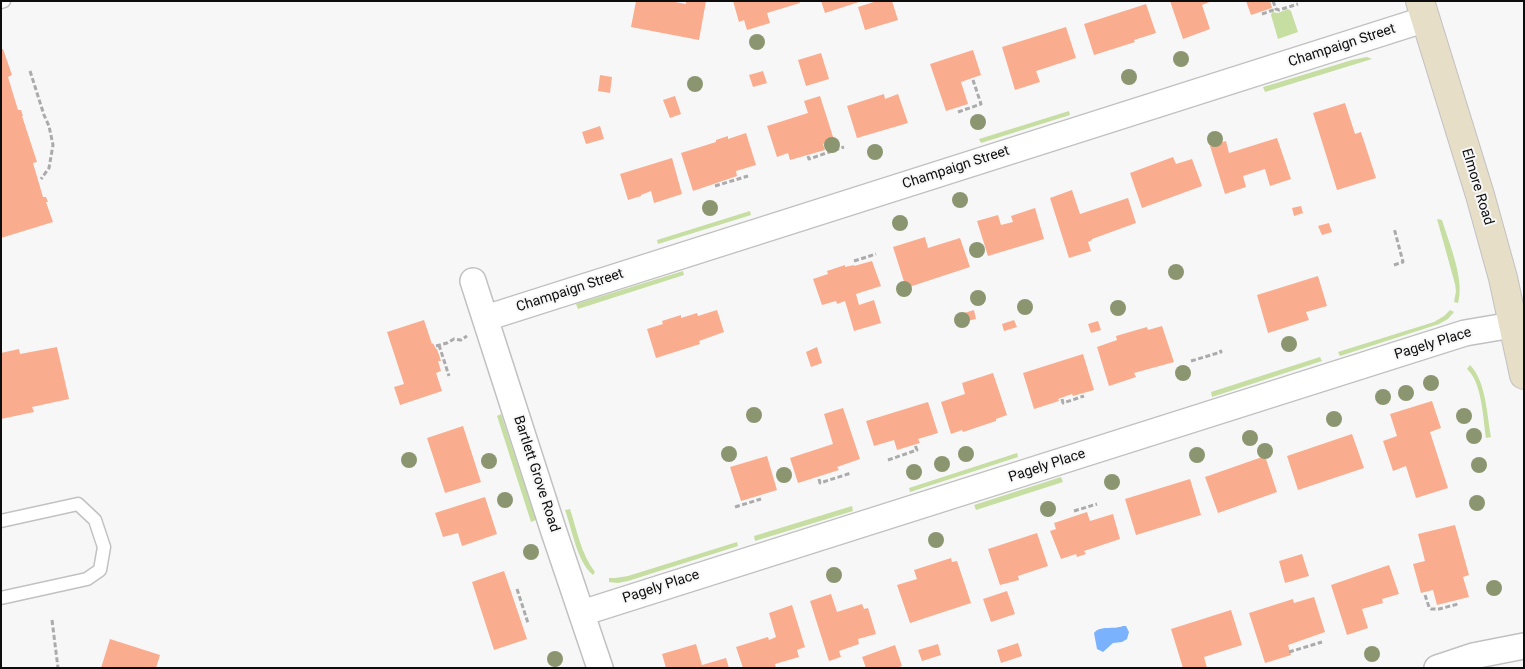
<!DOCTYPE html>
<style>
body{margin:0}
#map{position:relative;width:1525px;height:669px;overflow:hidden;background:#f7f7f8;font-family:Roboto,sans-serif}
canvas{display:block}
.frame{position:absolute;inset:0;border:2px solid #0d0d0e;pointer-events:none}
</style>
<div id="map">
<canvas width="1525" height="669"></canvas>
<div class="frame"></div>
</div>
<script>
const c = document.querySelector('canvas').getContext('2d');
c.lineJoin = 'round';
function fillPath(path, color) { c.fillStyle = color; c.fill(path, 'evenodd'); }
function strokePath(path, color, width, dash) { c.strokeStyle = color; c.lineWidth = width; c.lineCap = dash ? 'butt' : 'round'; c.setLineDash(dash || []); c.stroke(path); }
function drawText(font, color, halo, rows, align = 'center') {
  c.font = font + ' Roboto,sans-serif'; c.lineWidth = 4; c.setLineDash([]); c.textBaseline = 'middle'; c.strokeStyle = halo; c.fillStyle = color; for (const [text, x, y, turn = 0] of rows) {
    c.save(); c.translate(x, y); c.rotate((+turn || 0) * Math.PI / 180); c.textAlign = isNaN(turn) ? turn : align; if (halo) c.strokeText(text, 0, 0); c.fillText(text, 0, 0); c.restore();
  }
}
fillPath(new Path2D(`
 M1288 9 1291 11 1298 32 1278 39 1271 15 1272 12 1278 13Z
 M1367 57 1372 59 1265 92 1263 87 1352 60Z
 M1069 111 1070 115 981 143 979 139Z
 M750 211 751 215 658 244 657 240Z
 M1437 219 1442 220C1449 243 1465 280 1458 303L1454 302 1456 291 1455 284Z
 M683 271 684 275 578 309 576 304Z
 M1450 310 1454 312 1448 319 1439 324 1340 356 1338 352 1434 322 1444 316Z
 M1320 357 1322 361 1212 397 1211 392Z
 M1470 365C1486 381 1487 415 1491 437L1486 438C1483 418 1482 382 1467 369Z
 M501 414 536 520 531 522 497 416Z
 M1017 453 1018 457 910 492 909 488Z
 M1061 477 1063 482 976 510 974 505Z
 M852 506 853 511 755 541 754 536Z
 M570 509C577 530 581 554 595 572L593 575C577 562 572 529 565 510Z
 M737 542 738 546 628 581 618 583 609 582V578H615L628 576Z`), '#c6dea1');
fillPath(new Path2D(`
 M1123 626H1126L1129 632 1127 639 1122 642 1113 643 1103 652 1097 649 1094 633C1100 625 1113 630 1123 626Z`), '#7ab2fe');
fillPath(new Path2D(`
 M636 1H670L686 4V1H706L699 40 631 27Z
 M733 1H799L800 3 767 13 770 23 747 30 744 20 739 22Z
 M821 1H859V2L825 13Z
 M877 1H892L898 20 865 30 858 7Z
 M1170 1H1212L1202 5 1210 29 1183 39Z
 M1246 1H1270L1272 8 1251 15Z
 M1146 4 1156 33 1134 40 1135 42 1094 55 1084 24Z
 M1066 27 1076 58 1036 71 1040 82 1015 90 1002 47Z
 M1 49H3L12 75 8 77 18 110H21L23 116H22L37 162 33 163 43 197H46L48 202H46L53 222 1 238Z
 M973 50 981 75 961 82 968 104 946 111 930 64Z
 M821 53 829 79 806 86 798 60Z
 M763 71 767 83 753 87 749 75Z
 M600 75 612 77 610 93 598 91Z
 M884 94 885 99 898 94 908 123 857 138 847 106Z
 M675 96 681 114 670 118 663 100Z
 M820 96 834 140 823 144 825 150 790 160 788 153 777 157 767 126 808 113 804 101Z
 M1345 103 1355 134 1361 132 1376 178 1337 190 1313 113Z
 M600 126 604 139 586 144 582 132Z
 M746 133 756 165 736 171 737 176 693 191 681 153 716 142V140L728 136V139Z
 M1277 138 1291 179 1270 186 1265 169 1243 176 1246 187 1225 194 1210 146 1226 141 1229 153Z
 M1173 157 1176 164 1192 159 1202 186 1142 208 1130 173Z
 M672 158 682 194 654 203 651 191 641 195V196L628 200 620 174Z
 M1072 190 1080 214 1128 198 1136 223 1092 239V240L1088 242 1091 251 1069 258 1050 198Z
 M1301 206 1303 213 1294 216 1292 208Z
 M1035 208 1044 239 988 256 977 221 998 215 1001 225 1013 222 1011 216Z
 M1329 223 1332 232 1322 235 1318 226Z
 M925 237 928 248 960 238 970 267 906 288 893 247Z
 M872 261 881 286 856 294 859 305 874 300 881 323 854 331 845 301 837 304 836 301 822 305 813 279 828 274 827 271 845 265V267L854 265V266Z
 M1318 276 1327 306 1306 312 1309 320 1268 333 1257 295Z
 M717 310 724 332 699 341 700 344 656 358 647 329 663 324 662 321 681 315V318L697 313 698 316Z
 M974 310 976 319 967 321 964 313Z
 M424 320 432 344 433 343 436 349H437L441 361H438L441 371 436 373 442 391 400 405 394 387 404 384 387 332Z
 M1014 320 1017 327 1004 331 1002 324Z
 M1098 321 1101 330 1091 333 1088 324Z
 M1162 326 1174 362 1134 373 1136 377 1109 386 1097 347 1117 340 1116 336 1147 327 1148 330Z
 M57 347 69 399 32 407 34 412 1 419V353L19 349 20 354Z
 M817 347 822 363 811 367 806 352Z
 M1083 354 1094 390 1073 396 1072 394 1058 399 1059 401 1034 409 1023 373Z
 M993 373 1007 415 996 419V421L963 432 962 430 951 434 941 402 965 394 962 383Z
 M1432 401 1441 428 1430 432 1448 488 1416 498 1406 466 1393 471 1383 441 1397 436 1390 414Z
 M928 402 938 433 918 439 920 443 897 450 894 440 874 446 866 421Z
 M843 408 860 459 837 467 839 470 798 483 790 458 833 444 824 414Z
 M463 426 481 482 445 493 427 438Z
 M1352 434 1364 468 1298 490 1287 456Z
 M767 456 777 490 741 501 730 467Z
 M1265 456 1277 492 1218 513 1205 477Z
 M1190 479 1201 515 1136 535 1125 499Z
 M485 497 497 534 462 546 458 533 443 537 435 513Z
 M1087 512 1090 521 1113 514 1120 539 1084 551 1086 554 1077 557 1076 554 1061 559 1050 531 1056 529 1054 523Z
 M1455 525 1469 575 1463 577 1469 597 1437 605 1433 590 1421 593 1413 564 1425 561 1418 534Z
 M1037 533 1048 566 1018 576 1019 580 1000 585 988 549Z
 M1302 554 1309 576 1285 583 1279 561Z
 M951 558 952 562 957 561 971 603 910 623 897 585 917 579 914 570Z
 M1389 565 1399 594 1382 599 1383 603 1362 609 1368 628 1347 635 1331 585Z
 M504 571 527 639 494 650 472 582Z
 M1007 591 1015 614 991 622 983 599Z
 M831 594 837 612 862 604 864 609 868 608 876 634 858 639 859 644 839 651 841 657 829 661 810 601Z
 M1314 597 1325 632 1288 645 1291 655 1265 663 1249 613 1293 599 1294 603Z
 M792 605 805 647 797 650 799 657 775 664 776 668H743L736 647 768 637 769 640 776 637 769 613Z
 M1231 610 1242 645 1204 657 1207 668H1183L1171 629Z
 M110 639 160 655 156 668H101Z
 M1018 643 1022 656 1001 663 997 650Z
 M696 644 702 665 726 658 729 668H666L662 654Z
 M938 644 941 655 922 661 918 650Z
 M895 645 902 666 896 668H866L862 657Z`), '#faad8e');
const lane = new Path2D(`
 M1 2 4 1
 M1 521 78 504 95 520 104 547 100 570 87 579 1 598`);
const street = new Path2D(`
 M473 281 553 529 600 668
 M486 318 1426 19
 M582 613 1465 333 1524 323
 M1437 668 1473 656 1524 646`);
const secondary = new Path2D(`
 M1420 1 1480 195 1503 278 1524 375`);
strokePath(lane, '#c1c1c2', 15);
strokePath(street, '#c1c1c2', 28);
strokePath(secondary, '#c1c1c2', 30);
strokePath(new Path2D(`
 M1273 1 1276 9 1279 10 1298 4
 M1262 14 1276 9
 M30 71 44 115 49 126 53 145 49 168 41 179
 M958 112 981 104 973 80
 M808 156 809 159 844 147
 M715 186 748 176
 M854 261 876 254
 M1394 265 1403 262 1394 228
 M439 345 449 376
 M436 346 447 343 454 339 461 340 467 336
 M1191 361 1221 352 1220 350
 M1062 399 1063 403 1084 396
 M888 460 917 450 915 445
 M819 479 820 483 851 473
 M735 507 761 499
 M1074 511 1097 504
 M517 589 528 623
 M1425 595 1429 607 1431 609H1439L1458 604
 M52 620 58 668
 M1289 652 1322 642`), '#ababac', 3, [5, 2.5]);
strokePath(lane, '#fff', 12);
strokePath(street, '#fff', 25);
strokePath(secondary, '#e7dec8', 28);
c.fillStyle = '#8b9670';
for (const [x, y] of [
 [757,42],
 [1181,59],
 [1129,77],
 [695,84],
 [978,122],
 [1215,139],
 [832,145],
 [875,152],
 [960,200],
 [710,208],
 [900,223],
 [977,250],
 [1176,272],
 [904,289],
 [978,298],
 [1025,307],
 [1118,308],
 [962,320],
 [1289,344],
 [1183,373],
 [1431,383],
 [1406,393],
 [1383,397],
 [754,415],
 [1464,416],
 [1334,419],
 [1474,436],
 [1250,438],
 [1265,451],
 [729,454],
 [966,454],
 [1197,455],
 [409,460],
 [489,461],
 [942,464],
 [1479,465],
 [914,472],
 [784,475],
 [1112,482],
 [505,500],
 [1477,503],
 [1048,509],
 [936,540],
 [531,552],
 [834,575],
 [1494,588],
 [1372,654],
 [555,659]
]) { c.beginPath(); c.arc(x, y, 8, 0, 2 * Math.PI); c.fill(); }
drawText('14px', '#0d0d0e', '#f7f7f8', [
 ["Champaign Street",1342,46,-18],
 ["Champaign Street",956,168,-18],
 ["Elmore Road",1477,187,73],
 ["Champaign Street",570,291,-18],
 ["Pagely Place",1433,344,-17],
 ["Pagely Place",1047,466,-18],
 ["Bartlett Grove Road",536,474,72],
 ["Pagely Place",661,587,-18]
]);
</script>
